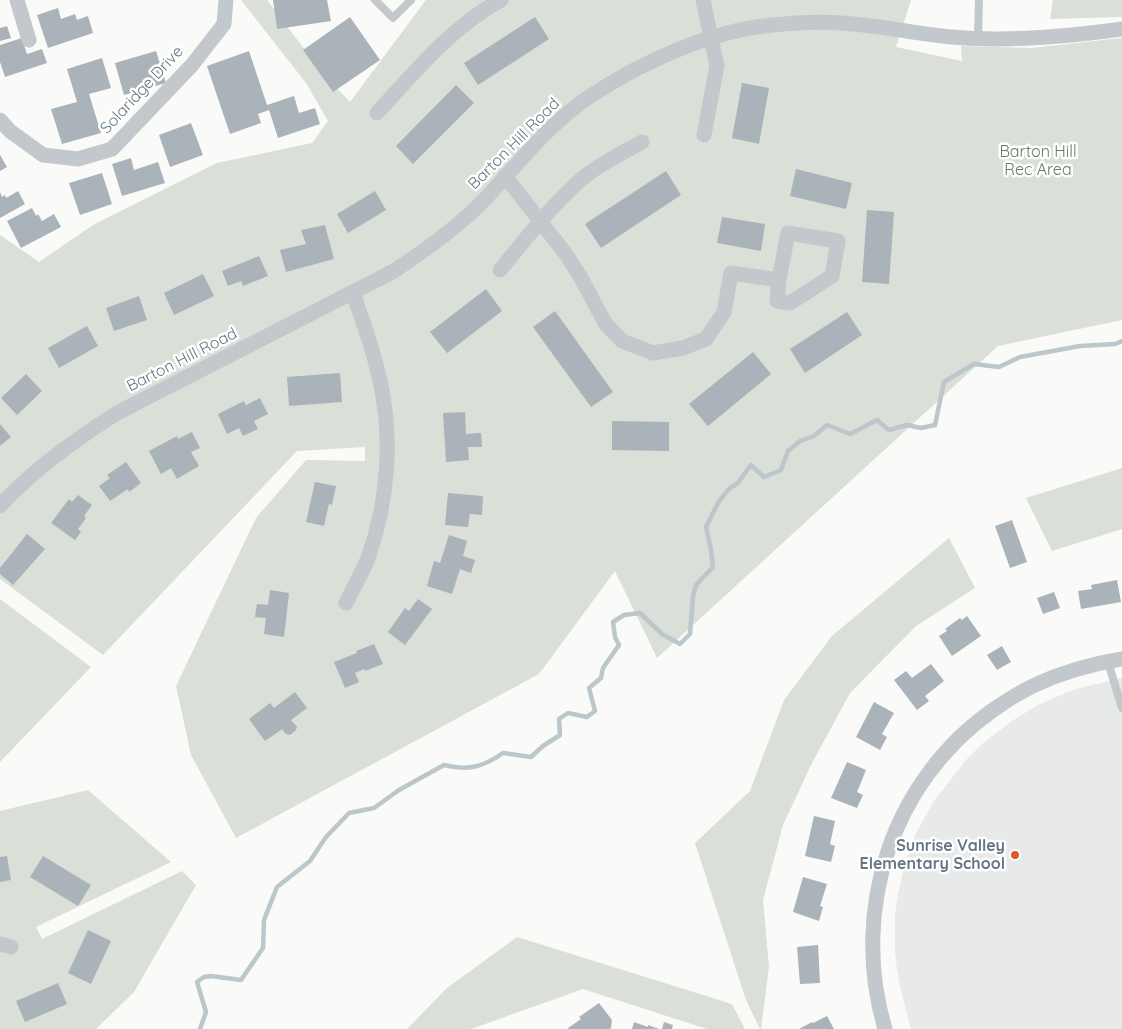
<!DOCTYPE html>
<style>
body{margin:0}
canvas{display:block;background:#fafaf8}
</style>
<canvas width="1122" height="1029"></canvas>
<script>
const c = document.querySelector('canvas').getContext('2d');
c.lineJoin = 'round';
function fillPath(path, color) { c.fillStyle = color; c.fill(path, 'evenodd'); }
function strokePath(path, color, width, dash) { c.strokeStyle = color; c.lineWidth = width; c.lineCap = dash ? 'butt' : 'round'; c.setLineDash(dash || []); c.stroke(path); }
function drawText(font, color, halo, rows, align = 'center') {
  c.font = font + ' Quicksand,sans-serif'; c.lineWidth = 5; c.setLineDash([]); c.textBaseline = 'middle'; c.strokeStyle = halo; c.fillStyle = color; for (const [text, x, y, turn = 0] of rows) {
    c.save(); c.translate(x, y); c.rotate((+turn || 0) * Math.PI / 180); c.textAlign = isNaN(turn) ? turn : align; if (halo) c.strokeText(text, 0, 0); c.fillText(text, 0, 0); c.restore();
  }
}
fillPath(new Path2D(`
 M1122 678V1029H911L901 991 897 970 895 952V914L898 894 905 863 916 833 934 801 965 761 983 743 1012 721 1038 705 1068 692 1079 688Z`), '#e8e9e9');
fillPath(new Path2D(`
 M241 0H267L325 76 350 102 426 0H911L896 47 962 61 961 46 1031 48 1122 38V320L998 346 657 658 615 571 539 674 236 838 191 755 176 686 256 518 306 460 365 461V447L297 451 103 655 0 579V235L39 262 93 225 217 163 312 143 328 121 306 83Z
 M1053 0H1122V17L1050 19Z
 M1122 468V529L1052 551 1026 498Z
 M949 538 975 588 916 626 850 693 812 763 783 825 763 900 769 967 761 1029H760L746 1000 695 843 750 791 784 700 832 636Z
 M0 599 91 667 0 762Z
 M88 790 171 862 36 927 42 939 182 871 196 885 134 992 96 1029H0V811Z
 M517 937 732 1004 745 1029H707L583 989 471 1029H407L447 988Z`), '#dadfd7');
strokePath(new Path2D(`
 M200 1029 206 1012 197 982 204 977 211 976 241 980 263 948 264 920 277 887 310 861 326 837 349 813 374 808 399 790 444 765C468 771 483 767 503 753L531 757 543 746 560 735 559 719 568 713 587 717 595 711 589 688 601 678 603 668 619 645 615 637 613 622 624 615 640 613 662 634 680 644 690 634 693 596 696 585 713 567 711 550 706 527 719 501 730 488 737 484 751 465 764 477 781 470 788 451 800 441 814 436 827 425 850 434 877 420 889 430 907 425 921 428 935 425 944 382 974 364 999 367 1020 357 1080 346 1115 344 1122 341`), '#bbc7cb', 4.5);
fillPath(new Path2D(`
 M273 0H327L331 21 277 29Z
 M58 8 61 19 75 14 77 20 88 16 93 33 48 48 37 15Z
 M350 17 380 60 333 92 303 50Z
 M535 17 549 39 478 85 464 63Z
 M7 26 11 38 0 41V28Z
 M22 38 27 54 42 49 47 63 5 77 0 62V45Z
 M156 51 166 83 124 95 115 63Z
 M249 51 267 105 294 96 299 113 315 108 320 124 278 138 269 110 258 114 261 123 230 134 207 66Z
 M102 58 111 88 89 94 101 133 62 144 51 109 77 102 67 69Z
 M742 83 769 88 759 144 732 138Z
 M456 85 474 103 413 164 396 146Z
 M191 123 203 155 170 167 159 135Z
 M0 155 7 167 0 171Z
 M131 158 134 170 158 162 165 183 122 196 112 164Z
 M796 169 852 183 846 209 790 196Z
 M666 171 681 195 601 248 585 224Z
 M102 173 112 204 80 215 69 183Z
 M18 191 25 204 0 218V192L2 197 5 195 6 198Z
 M375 191 386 210 348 233 337 214Z
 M32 208 36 216 38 214 42 221 54 214 61 227 21 248 7 221Z
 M867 210 894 212 889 284 862 282Z
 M722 217 765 224 761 251 717 243Z
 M325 225 334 259 286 272 280 250 306 244 301 230Z
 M259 256 268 276 243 286 241 281 228 286 222 271Z
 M203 274 214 296 174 315 164 293Z
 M486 289 502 311 447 353 430 332Z
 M139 296 147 320 114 331 106 308Z
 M555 311 613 392 591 407 533 327Z
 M847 312 862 335 805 373 790 349Z
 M87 326 98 346 59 368 48 348Z
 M753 352 771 374 708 426 689 404Z
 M340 373 342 402 289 406 287 377Z
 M26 374 42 391 17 415 1 398Z
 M260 398 268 414 254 421 258 429 243 436 239 428 227 434 218 414 244 401 246 405Z
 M465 412 466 434 481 433 482 447H468L469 460 446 462 443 413Z
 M612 421 669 422V451L612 450Z
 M0 424 11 437 0 446Z
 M192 432 200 448 191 452 199 466 177 479 171 468 161 474 149 451 177 436 178 439Z
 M126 462 141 483 129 492 128 489 110 501 99 486 110 478 107 475Z
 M315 482 336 486 332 505 329 504 324 526 306 522Z
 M448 493 483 496 482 515 470 514 468 527 445 525Z
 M78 495 92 505 84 516 86 518 78 529 81 532 75 540 51 523 69 499 72 502Z
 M1012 520 1027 562 1010 568 995 526Z
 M27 534 45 549 13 585 0 574V568Z
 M449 535 467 541 463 556 475 560 471 573 460 569 452 594 427 586 434 561 440 563Z
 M1117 580 1121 602 1081 609 1078 591 1092 589 1091 585Z
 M270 590 289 593 284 637 264 634 266 618 255 617 257 604 268 605Z
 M1054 592 1060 608 1043 614 1037 598Z
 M418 599 432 609 405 645 388 632 405 608 409 611Z
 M967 616 981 636 952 656 939 636 947 631 945 629 960 618 962 620Z
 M374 644 383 664 365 671 364 669 355 673 359 682 345 688 334 662 357 653 356 651Z
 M1002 646 1011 662 997 670 987 655Z
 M931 664 944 681 925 696 929 701 917 710 894 680 906 671 912 678Z
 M295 692 307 708 291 720 297 727 296 730 290 735 286 734 282 729 265 741 249 719 270 703 274 708Z
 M874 702 894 713 882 734 887 737 880 750 856 737Z
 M847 762 866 770 857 792 863 795 857 808 831 798Z
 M814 816 835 821 830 844 835 846 831 862 805 856Z
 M7 856 11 880 0 882V857Z
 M43 856 91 885 78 906 30 877Z
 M803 877 827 884 820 906 823 907 819 921 793 912Z
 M88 930 111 941 91 984 68 973Z
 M818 945 820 983 800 984 797 947Z
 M58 983 67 1004 25 1022 16 1001Z
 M599 1003 612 1020 611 1028 610 1029H569L568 1028 581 1019 579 1017Z
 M827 1016 834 1029H799L812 1022 813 1023Z
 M634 1022 648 1027V1025L659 1029H632Z
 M664 1022 673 1025 672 1029H662Z`), '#aab3b9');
strokePath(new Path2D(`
 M375 0 393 18 411 0
 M978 38 979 0
 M1108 662 1122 708`), '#c3c8cc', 8);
strokePath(new Path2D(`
 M17 0 29 40
 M703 0 717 66 704 135
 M377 113C415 72 452 26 501 0
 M0 120 10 131 43 155 78 159 112 149 192 65 224 24 226 0
 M505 176 565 253 580 276 605 323 622 341 653 353 683 348 706 339 724 312 731 273 779 280
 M788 233 838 241 832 276 790 303 777 301 779 280Z
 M500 270C524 241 547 211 574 186 593 167 619 155 642 142
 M0 506C34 469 75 440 117 413L394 271C425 250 457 228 484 200 518 164 549 123 592 95 642 62 712 30 773 25 799 22 828 21 854 24 887 27 919 34 951 37 1008 42 1066 37 1122 29
 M346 603C353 588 362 574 368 558 388 502 393 439 380 381 374 351 363 322 353 293
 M0 944 11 947
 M885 1029C850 911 891 782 993 710 1006 701 1020 692 1035 685 1063 672 1092 664 1122 659`), '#c3c8cc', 15);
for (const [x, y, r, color] of [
 [1015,855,5,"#e4572e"]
]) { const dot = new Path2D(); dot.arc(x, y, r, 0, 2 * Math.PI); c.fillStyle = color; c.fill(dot); strokePath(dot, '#fff', 2); }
drawText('16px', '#657683', '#fff', [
 ["Solaridge Drive",142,90,-47],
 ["Barton Hill Road",514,144,-45],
 ["Barton Hill Road",182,360,-27]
]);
drawText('16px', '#687a64', '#fff', [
 ["Barton Hill",1038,152],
 ["Rec Area",1038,170]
]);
drawText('bold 16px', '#657683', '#fff', [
 ["Sunrise Valley",1005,846],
 ["Elementary School",1005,864]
], 'right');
</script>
